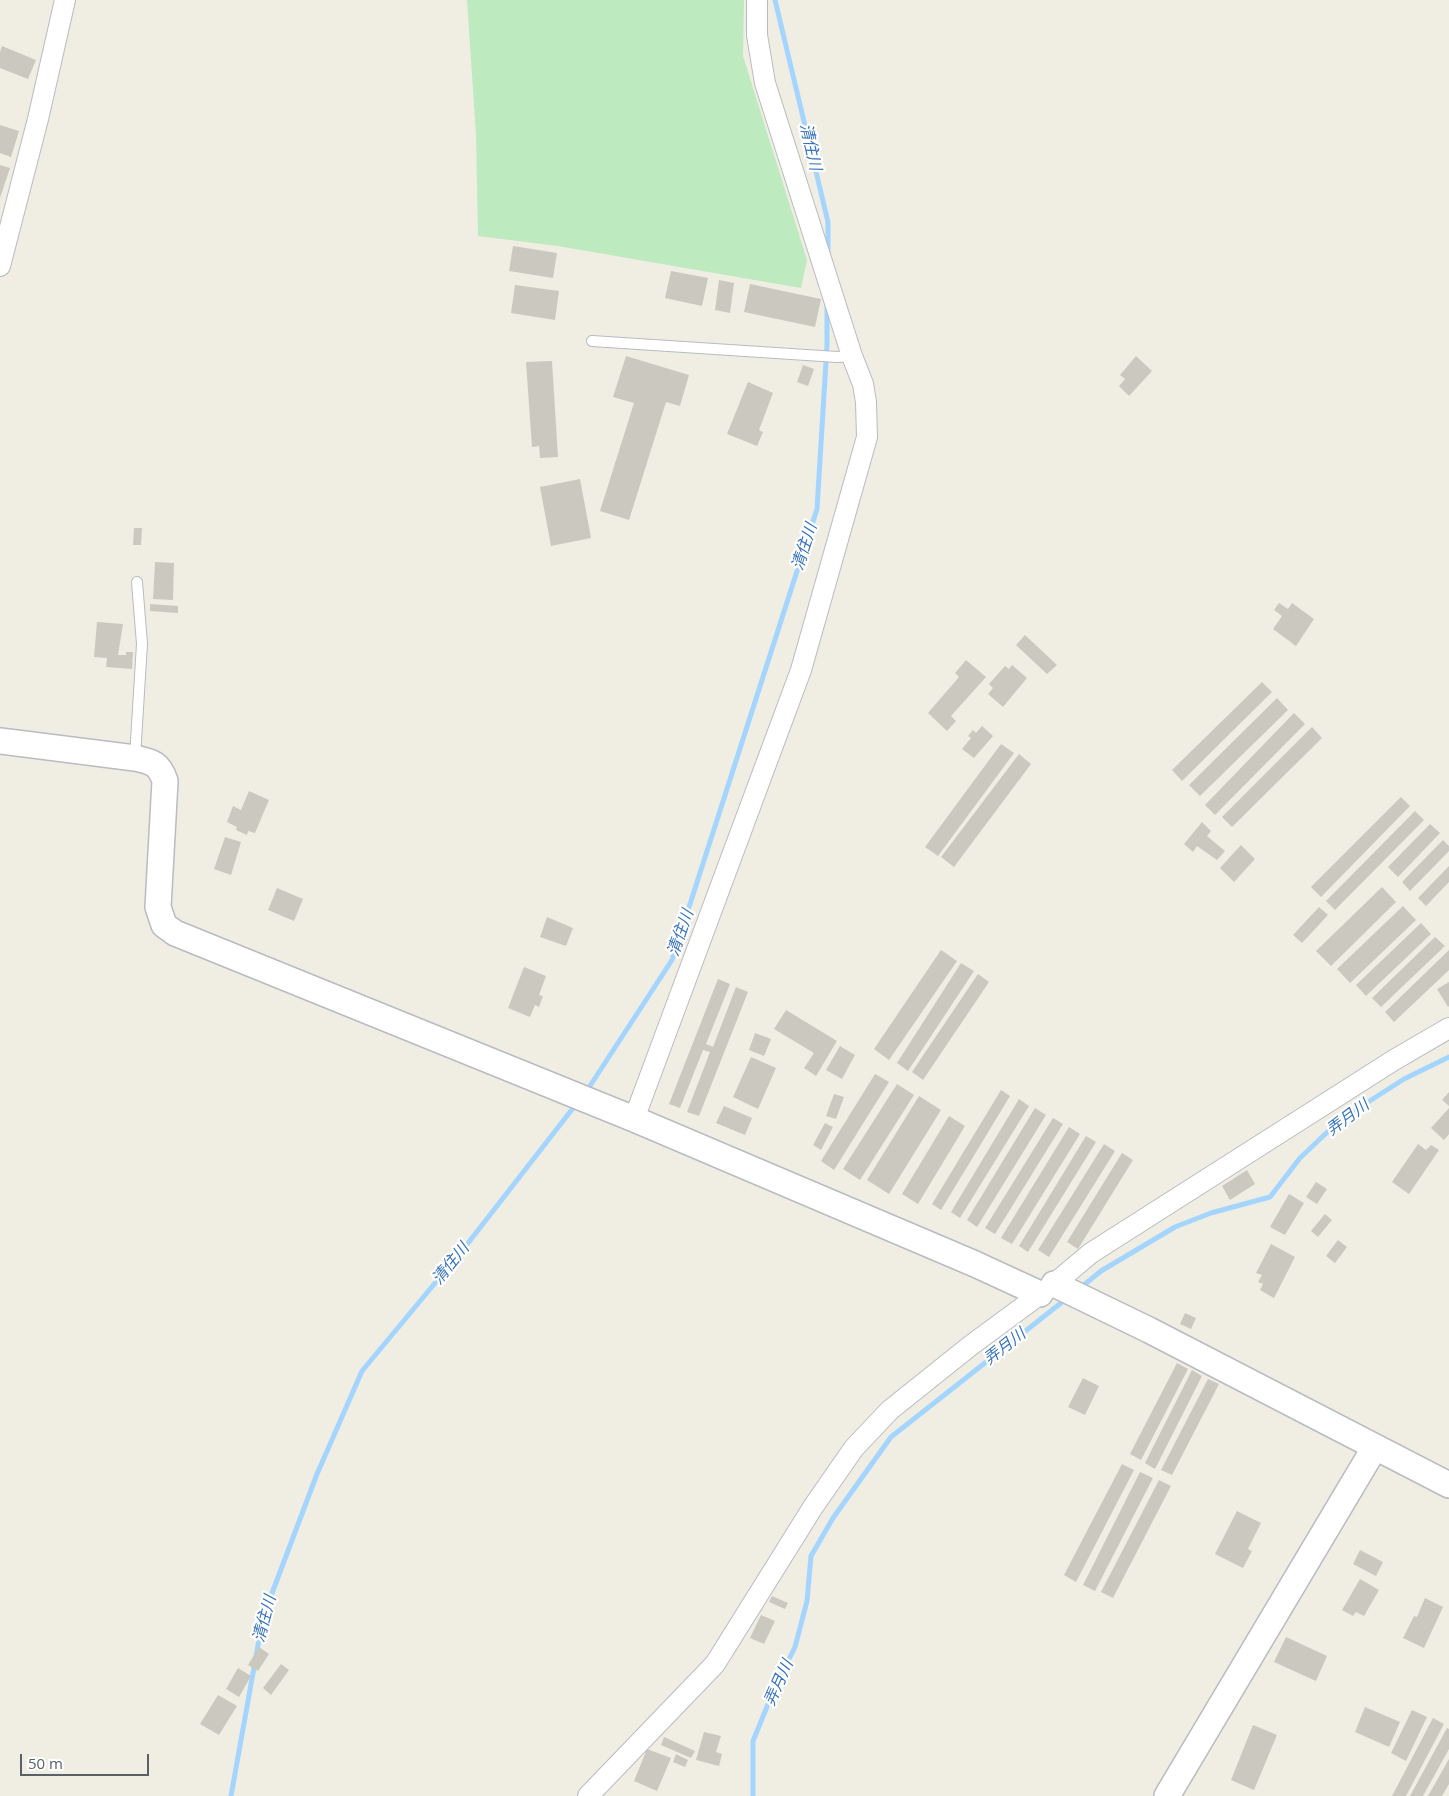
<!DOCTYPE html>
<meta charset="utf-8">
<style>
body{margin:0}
#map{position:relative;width:1449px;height:1796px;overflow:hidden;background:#f0ede3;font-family:"Open Sans",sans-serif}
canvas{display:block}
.scale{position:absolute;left:20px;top:1754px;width:129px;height:22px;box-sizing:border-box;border:2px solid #5b6066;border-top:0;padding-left:6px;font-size:15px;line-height:18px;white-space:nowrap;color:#5b6066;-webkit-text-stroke:4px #fff;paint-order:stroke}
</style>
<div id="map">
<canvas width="1449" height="1796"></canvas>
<div class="scale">50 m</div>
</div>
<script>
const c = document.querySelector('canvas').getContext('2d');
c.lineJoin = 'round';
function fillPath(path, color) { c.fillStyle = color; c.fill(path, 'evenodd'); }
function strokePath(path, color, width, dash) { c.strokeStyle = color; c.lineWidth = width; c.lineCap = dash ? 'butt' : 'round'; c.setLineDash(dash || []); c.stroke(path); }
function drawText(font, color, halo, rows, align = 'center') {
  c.font = font + ' "Open Sans","Noto Sans JP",sans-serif'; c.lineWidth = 4.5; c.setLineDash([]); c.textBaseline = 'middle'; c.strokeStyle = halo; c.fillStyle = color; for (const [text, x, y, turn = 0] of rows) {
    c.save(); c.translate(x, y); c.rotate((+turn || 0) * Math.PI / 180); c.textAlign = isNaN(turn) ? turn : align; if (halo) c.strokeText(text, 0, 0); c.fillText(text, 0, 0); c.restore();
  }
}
fillPath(new Path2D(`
 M467 0H744L743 56 807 260 801 288 558 246 478 236 476 134Z`), '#bdeabe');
strokePath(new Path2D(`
 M775 0 828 222V253
 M586 1092 672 960 817 509 827 345V304
 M1079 1289 1101 1271 1175 1227 1211 1213 1270 1197 1300 1158 1340 1120 1404 1079 1449 1057
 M231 1796 263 1617 317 1474 362 1371 465 1247 577 1103
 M753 1796V1741L775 1687 795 1647 807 1601 811 1556 833 1518 891 1437 1066 1299`), '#a4d5ff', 5);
fillPath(new Path2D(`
 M2 46 36 60 28 79 0 68V52Z
 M0 125 19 131 11 157 0 153Z
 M0 165 10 168 0 198Z
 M513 246 557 253 553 278 509 271Z
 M671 271 708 278 702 306 665 298Z
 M719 280 734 283 730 313 715 310Z
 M750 284 821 299 815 327 744 312Z
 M515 285 559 291 555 320 511 313Z
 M626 356 689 375 680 406 666 402 629 520 600 511 634 403 613 397Z
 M1136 356 1152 371 1129 396 1119 386 1125 379 1120 375Z
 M552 361 558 457 540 458 539 446 532 447 526 362Z
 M803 365 814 369 808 386 797 382Z
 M748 382 773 393 759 430 763 432 757 446 727 434Z
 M580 479 591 538 551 546 540 487Z
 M134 528H142L141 545H133Z
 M155 562 174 563 173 600 153 599Z
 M1279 603 1288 609 1292 603 1314 619 1296 646 1273 629 1282 616 1274 610Z
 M150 604 178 606V613L150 611Z
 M97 622 123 624 118 655H126V652H133L132 669 106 667 107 658 94 657Z
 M1025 635 1057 665 1047 674 1016 645Z
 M966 660 986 677 951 716 956 721 947 731 928 713 959 677 955 673Z
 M1012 665 1027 678 1003 707 988 694 993 688 989 684 1005 666 1009 669Z
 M1262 682 1272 692 1182 781 1172 770Z
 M1277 698 1288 710 1200 796 1189 785Z
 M1294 713 1305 724 1215 815 1205 805Z
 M982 726 993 736 974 758 962 749 971 738 968 736 973 730 976 733Z
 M1312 727 1322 738 1232 827 1222 817Z
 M1001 744 1014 753 938 856 925 847Z
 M1019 754 1031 764 954 867 941 857Z
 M249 791 269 800 255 833 248 831 247 835 236 830 237 827 227 822 233 806 241 810Z
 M1401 797 1410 806 1321 897 1311 887Z
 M1415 811 1424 820 1335 910 1326 901Z
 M1202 822 1211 831 1207 836 1225 851 1217 860 1197 846 1193 852 1184 844Z
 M1430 824 1440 833 1398 877 1388 867Z
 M225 837 241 842 231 875 214 869Z
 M1443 840 1449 846V851L1410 891 1402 882Z
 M1241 845 1255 859 1234 882 1220 868Z
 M1449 866V882L1426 906 1418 898Z
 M1382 887 1396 902 1331 966 1316 951Z
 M277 888 303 899 294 921 268 910Z
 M1403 906 1416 920 1350 983 1337 969Z
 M1319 907 1328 915 1302 943 1293 935Z
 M547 917 573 928 566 946 540 937Z
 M1421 923 1431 934 1366 996 1356 985Z
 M1435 937 1445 946 1381 1007 1372 998Z
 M941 950 957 961 889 1060 874 1049Z
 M1449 950V970L1394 1022 1385 1012Z
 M961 963 974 971 908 1071 897 1063Z
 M524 967 546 976 539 995 543 996 539 1007 535 1005 530 1017 508 1008Z
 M978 974 989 982 923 1080 912 1072Z
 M718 979 730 984 706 1044 713 1047 736 987 748 992 699 1116 687 1112 710 1052 703 1050 680 1108 669 1104Z
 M1449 982V1006L1448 1007 1437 989Z
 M786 1010 837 1041 816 1076 804 1068 814 1053 774 1029Z
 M755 1033 771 1039 764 1056 749 1050Z
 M840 1046 855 1055 842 1079 826 1070Z
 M751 1057 776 1068 758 1109 733 1097Z
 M875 1074 889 1082 834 1170 821 1161Z
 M897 1084 914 1095 860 1180 843 1169Z
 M1001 1090 1010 1096 941 1210 932 1204Z
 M1449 1092V1106L1442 1100Z
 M834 1094 844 1097 836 1119 826 1116Z
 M919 1096 941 1110 889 1194 867 1180Z
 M1019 1099 1029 1106 960 1218 951 1212Z
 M724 1106 752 1118 745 1135 716 1123Z
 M1035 1108 1046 1115 977 1227 967 1220Z
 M1449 1108V1134L1444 1140 1431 1128Z
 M949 1116 965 1126 918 1204 902 1194Z
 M1053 1118 1063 1124 995 1234 985 1228Z
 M825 1123 833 1127 821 1150 813 1145Z
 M1069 1127 1080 1134 1012 1244 1001 1238Z
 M1086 1136 1096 1142 1028 1252 1019 1246Z
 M1104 1144 1115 1151 1049 1257 1038 1250Z
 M1418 1144 1426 1150 1431 1145 1439 1150 1409 1194 1392 1182Z
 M1122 1153 1133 1160 1078 1249 1067 1242Z
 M1247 1170 1255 1184 1230 1200 1222 1186Z
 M1316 1182 1327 1189 1317 1204 1306 1197Z
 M1289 1194 1304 1203 1285 1235 1270 1227Z
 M1325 1214 1332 1220 1318 1237 1311 1231Z
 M1338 1240 1347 1247 1335 1263 1326 1256Z
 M1271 1244 1295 1257 1274 1298 1260 1290 1263 1284 1258 1282 1262 1275 1256 1273Z
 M1185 1313 1196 1318 1191 1329 1180 1324Z
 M1177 1363 1188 1369 1141 1460 1130 1454Z
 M1192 1370 1202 1376 1155 1469 1145 1463Z
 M1083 1378 1099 1386 1085 1415 1068 1407Z
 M1208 1379 1219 1384 1172 1475 1161 1470Z
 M1122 1464 1134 1470 1076 1582 1064 1575Z
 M1140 1472 1153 1478 1095 1591 1083 1585Z
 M1159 1480 1171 1486 1113 1598 1101 1592Z
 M1237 1511 1261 1523 1248 1549 1252 1551 1243 1568 1215 1554Z
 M1360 1550 1383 1562 1376 1576 1353 1564Z
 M1360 1579 1379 1590 1364 1616 1356 1612 1353 1616 1342 1610Z
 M772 1596 788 1603 785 1609 769 1602Z
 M1425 1598 1443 1607 1424 1648 1403 1638 1414 1616 1417 1617Z
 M761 1615 775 1621 764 1644 750 1638Z
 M1286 1637 1327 1656 1316 1681 1274 1662Z
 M259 1647 269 1654 258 1671 248 1665Z
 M281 1664 289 1670 271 1695 263 1688Z
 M238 1668 251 1676 239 1697 226 1689Z
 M218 1695 237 1706 219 1735 200 1724Z
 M1365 1707 1400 1722 1389 1747 1355 1732Z
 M1412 1710 1427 1717 1406 1761 1391 1753Z
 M1433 1718 1444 1724 1406 1796H1392Z
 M1253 1725 1277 1735 1254 1790 1231 1780Z
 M1447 1728 1449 1729V1749L1423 1796H1410Z
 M704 1732 721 1736 716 1752 722 1754 719 1766 696 1760Z
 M664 1737 695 1751 691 1758 661 1745Z
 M647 1749 671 1758 657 1791 634 1781Z
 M676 1754 688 1760 685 1767 673 1762Z
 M1449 1759V1784L1442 1796H1428Z`), '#cbc8c0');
const service = new Path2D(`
 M592 341 837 357 852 356
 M135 757 142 644 137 582`);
const minor = new Path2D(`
 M0 266 38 119 65 0
 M634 1119 801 670 867 437 866 402 863 384 852 356 765 83 757 35V0
 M588 1796 715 1664 813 1507 854 1448 890 1410 970 1346 1054 1284 1091 1253 1394 1060 1449 1028`);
const tertiary = new Path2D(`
 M0 741 135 758C152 762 159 763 165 781L158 907 164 925 175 933 634 1119 975 1264 1040 1294
 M1054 1284 1149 1330 1449 1485
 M1167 1796 1375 1447`);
strokePath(service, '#b8bbc1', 12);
strokePath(minor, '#b8bbc1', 22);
strokePath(tertiary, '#b8bbc1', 28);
strokePath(service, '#fff', 10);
strokePath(minor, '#fff', 20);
strokePath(tertiary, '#fff', 25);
drawText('italic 16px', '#3573bd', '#fff', [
 ["清住川",810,147,77],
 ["清住川",805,547,-72],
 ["清住川",681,933,-71],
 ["弄月川",1348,1118,-37],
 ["清住川",451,1264,-51],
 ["弄月川",1005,1347,-38],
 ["清住川",265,1619,-75],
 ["弄月川",779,1683,-66]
]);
</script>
